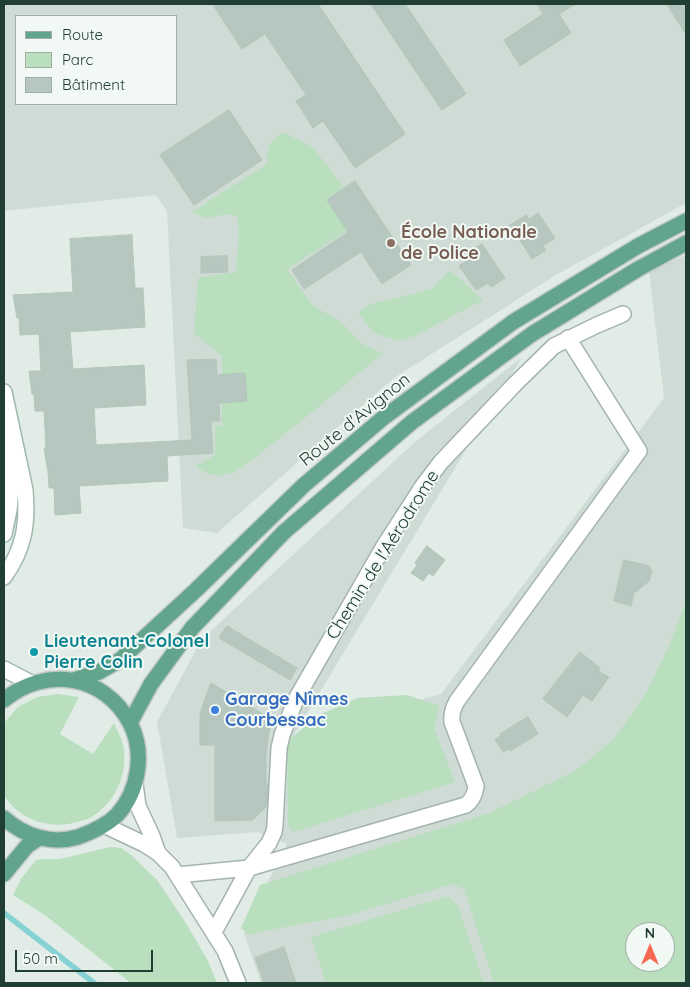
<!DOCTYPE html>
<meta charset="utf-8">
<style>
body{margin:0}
#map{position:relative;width:690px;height:987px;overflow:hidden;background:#e1ece6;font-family:Quicksand,sans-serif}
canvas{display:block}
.frame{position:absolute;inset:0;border:5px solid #213e33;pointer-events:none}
.legend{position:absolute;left:15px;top:15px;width:162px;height:90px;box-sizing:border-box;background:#f2f9f4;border:1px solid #9eaea7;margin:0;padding:6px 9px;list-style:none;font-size:15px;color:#213e33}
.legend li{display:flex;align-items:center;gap:10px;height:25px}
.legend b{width:25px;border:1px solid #9eaea7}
.north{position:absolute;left:625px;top:922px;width:50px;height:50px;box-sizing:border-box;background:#f2f9f4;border:1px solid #9eaea7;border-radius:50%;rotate:0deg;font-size:14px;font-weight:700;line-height:20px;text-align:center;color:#213e33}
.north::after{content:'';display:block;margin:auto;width:18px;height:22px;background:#f86953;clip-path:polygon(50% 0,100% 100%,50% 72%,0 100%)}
.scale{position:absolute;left:15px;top:950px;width:138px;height:22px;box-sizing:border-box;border:2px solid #213e33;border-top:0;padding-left:6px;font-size:15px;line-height:18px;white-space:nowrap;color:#213e33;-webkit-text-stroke:4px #f2f9f4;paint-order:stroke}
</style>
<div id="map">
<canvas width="690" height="987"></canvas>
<div class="frame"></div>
<ul class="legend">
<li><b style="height:6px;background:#63a48c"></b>Route</li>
<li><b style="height:14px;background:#b9dfbf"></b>Parc</li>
<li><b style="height:14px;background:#b6c7bf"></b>Bâtiment</li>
</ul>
<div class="north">N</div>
<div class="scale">50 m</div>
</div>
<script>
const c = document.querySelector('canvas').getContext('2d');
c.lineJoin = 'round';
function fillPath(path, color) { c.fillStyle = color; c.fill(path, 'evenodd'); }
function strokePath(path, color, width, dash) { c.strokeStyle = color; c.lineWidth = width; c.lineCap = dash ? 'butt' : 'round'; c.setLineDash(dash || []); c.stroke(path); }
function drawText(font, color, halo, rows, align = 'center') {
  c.font = font + ' Quicksand,sans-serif'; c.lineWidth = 4; c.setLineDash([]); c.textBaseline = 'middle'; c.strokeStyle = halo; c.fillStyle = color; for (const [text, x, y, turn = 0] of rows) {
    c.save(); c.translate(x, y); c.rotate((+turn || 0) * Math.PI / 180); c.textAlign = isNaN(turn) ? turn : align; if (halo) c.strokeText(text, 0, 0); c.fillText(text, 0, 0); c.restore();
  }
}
fillPath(new Path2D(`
 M4 4H686V203L556 275 394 378 217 533 183 528 167 211 156 195 4 211ZM16 16H176V104H16Z
 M686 255V983H261L244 933 260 897 287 844 258 832 177 838 157 722 202 639 416 441 522 357 294 735 441 694 664 398 649 271ZM635 932H665V962H635Z`), '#cfdcd5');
fillPath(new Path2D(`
 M282 132 313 147 345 189 327 198 347 231 287 269 312 305 342 323 362 344 383 353C344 385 306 418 266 449 254 458 240 472 224 475 213 477 204 473 196 466L215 455V425L222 426V356L194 333 198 278 236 272 239 232 237 216 227 214 206 218 192 212 267 164V156L270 143Z
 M450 270 483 300 415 336 398 341 374 333 358 313 373 303 406 296 433 288Z
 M686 601V983H494L464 889 452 884 350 915 264 931 249 935 241 928 260 885 489 813 575 771 613 740 645 695 670 644ZM635 932H665V962H635Z
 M58 694 79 697 60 734 93 754 114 723C117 730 121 737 123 744 129 773 115 805 88 819 85 820 81 821 77 822 50 830 19 820 4 795V723L18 707 37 697Z
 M407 695 439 706 434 728 455 782 293 832 288 825 287 741 319 715 358 698Z
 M110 847 121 848 131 855 157 880 184 920 208 961 217 983H131L46 916 13 895 21 879 36 860 44 859H60Z
 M448 896 458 906 484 983H326L311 937Z`), '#b9dfbf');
strokePath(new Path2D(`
 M4 913 94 983`), '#86d1d4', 5.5);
const building = new Path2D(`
 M213 4H318L405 134 355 168 323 121 313 128 296 101 306 95 265 34 242 49Z
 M371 4H405L466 94 442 110Z
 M537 4H576L559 14 571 33 520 66 504 40 543 14Z
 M667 4H686V34Z
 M229 110 262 160 194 205 160 155Z
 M355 181 411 265 382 284 361 252 304 289 292 270 348 232 327 200Z
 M538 213 555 238 543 246 546 250 532 259 510 225 526 215 529 219Z
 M132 235 135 288H143L145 327 70 332 73 369 144 365 146 405 94 408 96 445 192 440 187 360 216 359 217 375 245 373 247 401 219 403 220 421H211L213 453 167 456 168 481 79 486 81 513 55 515 54 488H49L48 472 44 448H46L44 411H35L34 394H32L29 371H41L39 334 20 335 19 318H17L13 295 73 292 70 239Z
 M482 244 505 278 491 287 488 283 476 290 459 266 469 259 466 254Z
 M227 256 228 272 201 273V257Z
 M427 546 445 560 433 576 429 573 423 581 411 573 417 565 415 563Z
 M624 560 649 566 652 572 649 581 636 592H634L631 606 614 601Z
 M227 626 297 668 290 680 219 638Z
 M580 652 600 668 598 671 609 677 592 701 583 695 567 717 543 699Z
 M211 683 271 719 266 754V784H268L267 806 253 820 215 821V745H200V714Z
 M528 717 538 734 510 751 509 749 503 752 495 739 501 736 500 734Z
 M284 947 296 983H264L255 958Z`);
fillPath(building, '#b6c7bf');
strokePath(building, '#b3c6bc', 1);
const street = new Path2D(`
 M135 784 138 806 152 836 158 853
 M104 825 144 844 158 853 172 867 225 951 238 983
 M177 875 249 868 466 805C473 800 475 794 476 786L452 722C451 714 453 708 457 701L639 451 568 338
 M214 932 249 868 269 843 274 832 275 825 279 748 282 735 296 699 384 546 422 487 441 462 515 384 554 346 597 325 623 314`);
const secondary = new Path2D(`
 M4 392 25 490C28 525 24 549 4 577
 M4 437 11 487 9 510 4 534
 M4 669 31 683`);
const primary = new Path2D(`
 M74 680 99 672 120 660 196 590 304 485 383 418 513 322 638 246 686 221
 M4 700C45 666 104 674 130 723 145 752 139 791 117 815 106 826 92 832 78 837 51 845 24 836 4 818
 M130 723 151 684 192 628 284 532 412 422 532 334 638 269 686 243
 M4 874 27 846 39 838`);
strokePath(street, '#a4b4ad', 18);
strokePath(secondary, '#9fb9ad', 18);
strokePath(primary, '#c1c9c6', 18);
strokePath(street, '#fff', 15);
strokePath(secondary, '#fff', 15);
strokePath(primary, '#63a48c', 15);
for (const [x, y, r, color] of [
 [391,243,5,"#8d6e63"],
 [34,652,5,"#0f9aa8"],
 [215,710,5,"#3f7fe0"]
]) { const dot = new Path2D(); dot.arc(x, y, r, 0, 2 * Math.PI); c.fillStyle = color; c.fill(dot); strokePath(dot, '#f2f9f4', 2); }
drawText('bold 18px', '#785e54', '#f2f9f4', [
 ["École Nationale",401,233],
 ["de Police",401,254]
], 'left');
drawText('18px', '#213e33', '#f2f9f4', [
 ["Route d'Avignon",355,420,-39],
 ["Chemin de l'Aérodrome",383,555,-58]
]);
drawText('bold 18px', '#0d838f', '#f2f9f4', [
 ["Lieutenant-Colonel",44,642],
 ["Pierre Colin",44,663]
], 'left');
drawText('bold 18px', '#366cbe', '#f2f9f4', [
 ["Garage Nîmes",225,700],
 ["Courbessac",225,721]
], 'left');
</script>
